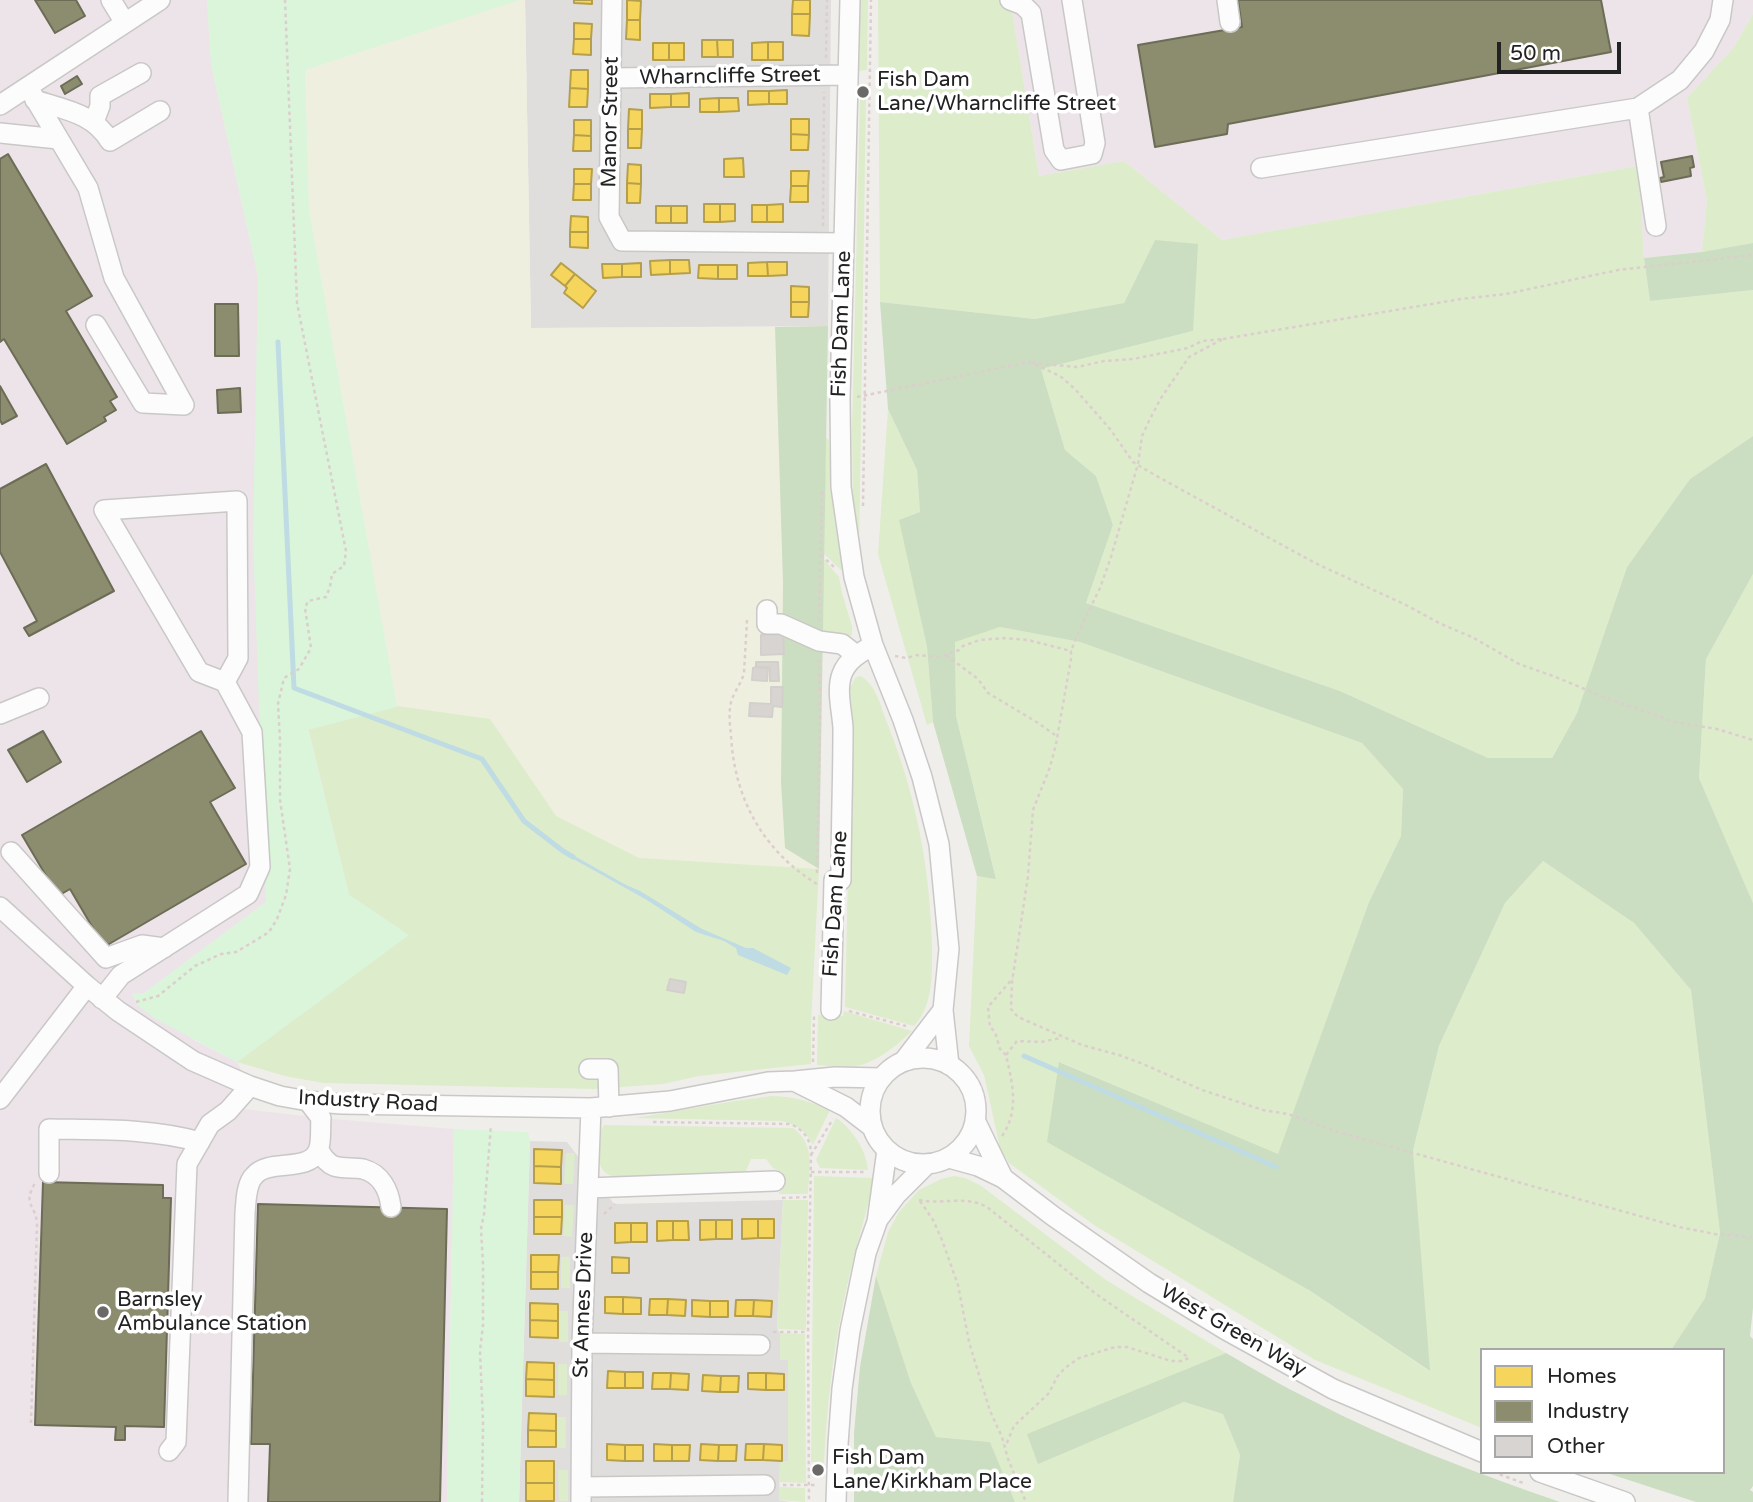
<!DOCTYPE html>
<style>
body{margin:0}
#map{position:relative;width:1753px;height:1502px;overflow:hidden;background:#f0eeeb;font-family:"Varela Round",sans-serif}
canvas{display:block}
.legend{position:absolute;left:1480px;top:1348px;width:245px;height:126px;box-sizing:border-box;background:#fff;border:2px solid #a7a7a7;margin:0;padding:9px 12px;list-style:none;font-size:21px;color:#222}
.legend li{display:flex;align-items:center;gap:14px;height:35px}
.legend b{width:35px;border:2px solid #a7a7a7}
.scale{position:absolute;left:1497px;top:42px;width:124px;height:32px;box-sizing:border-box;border:4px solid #222;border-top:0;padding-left:9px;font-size:21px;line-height:24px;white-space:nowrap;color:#222;-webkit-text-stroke:5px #fff;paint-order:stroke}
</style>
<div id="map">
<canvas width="1753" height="1502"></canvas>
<ul class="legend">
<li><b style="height:19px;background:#f6d55c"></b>Homes</li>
<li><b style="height:19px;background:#8c8c6e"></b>Industry</li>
<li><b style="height:19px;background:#d7d4d2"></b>Other</li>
</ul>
<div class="scale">50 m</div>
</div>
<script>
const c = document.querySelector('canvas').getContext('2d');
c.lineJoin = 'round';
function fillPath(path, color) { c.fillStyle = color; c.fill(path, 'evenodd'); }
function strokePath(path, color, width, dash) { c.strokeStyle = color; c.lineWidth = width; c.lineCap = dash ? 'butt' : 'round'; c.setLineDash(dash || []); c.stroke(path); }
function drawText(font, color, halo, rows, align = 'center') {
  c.font = font + ' "Varela Round",sans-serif'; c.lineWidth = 7; c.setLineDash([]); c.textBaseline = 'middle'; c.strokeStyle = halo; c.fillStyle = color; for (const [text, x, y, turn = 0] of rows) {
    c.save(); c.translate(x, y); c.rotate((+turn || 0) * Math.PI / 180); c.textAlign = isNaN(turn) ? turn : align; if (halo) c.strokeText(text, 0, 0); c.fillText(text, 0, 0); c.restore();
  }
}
fillPath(new Path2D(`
 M525 0H831L828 326 531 328Z
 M530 1141 567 1142 614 1204 783 1200 777 1328 780 1333V1360H788V1461L780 1462 779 1500 790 1502H519Z`), '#dfdedc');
fillPath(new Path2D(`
 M0 0H207L211 64 258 276 266 902 144 993H133L194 1040 237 1062 250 1086 244 1109 321 1118 454 1129 447 1502H0Z
 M1010 0H1753V14L1734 47 1687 98 1707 201 1702 252 1644 258 1637 166 1222 240 1124 161 1039 176Z`), '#ede4e9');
fillPath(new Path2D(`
 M520 0H525L531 328 775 327 783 583 781 782 819 869 639 859 556 817 397 707 309 210 305 70Z`), '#efefdf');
fillPath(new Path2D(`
 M860 0H868L867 70 859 71Z
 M878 0H1010L1039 176 1124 161 1222 240 1638 166 1644 258 1650 301 1753 290V436L1690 479 1627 567 1577 713 1551 759 1488 758 1340 691 1086 603 1113 525 1096 476 1065 450 1041 369 1193 331 1155 240 1124 303 1035 319 880 302Z
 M1753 14V243L1702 252 1707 201 1687 98 1734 47Z
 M860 96 866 97 859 550 853 506 852 431Z
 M888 409 917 470 920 512 900 520 927 647 933 722 927 725 878 554Z
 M826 438 829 440 834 517 843 572 823 553Z
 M823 558 839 577 842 593 852 626V634L848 639 823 637Z
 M1753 574V903L1699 778 1706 659Z
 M1000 627 1080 642 1362 743 1403 789 1401 836 1369 902 1278 1155 1060 1062 1309 1290 1429 1371 1413 1150 1439 1046 1505 903 1543 861 1634 923 1691 990 1720 1233 1705 1298 1671 1350H1482V1428L1315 1360 1094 1225 1009 1163 1000 1148 984 1075 969 1046 977 876 996 878 956 716 955 641Z
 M860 676C876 683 882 710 888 725 916 796 930 868 932 944 932 972 934 1005 914 1026L845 1007 848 874V692L855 678Z
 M397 706 490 719 556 816 639 858 819 869 811 1024V1064L699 1076 663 1084 594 1089 323 1083 285 1076 237 1062 408 935 349 895 308 728Z
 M844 1011 912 1031C899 1044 879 1060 861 1065 848 1068 830 1066 817 1065L818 1015 843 1016Z
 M772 1096C795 1097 809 1101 830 1110L813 1145C805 1130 797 1124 780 1121L635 1118 735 1101Z
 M836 1118C851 1127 867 1151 868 1170L820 1168 816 1160Z
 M604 1125 793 1128C816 1144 809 1170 808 1194H779V1192L783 1189 782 1172 773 1168 766 1159H751L746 1171 740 1173 619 1178C600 1174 598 1165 599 1147 599 1139 599 1132 604 1125Z
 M566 1153H575L573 1184H564Z
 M814 1176 875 1178C866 1213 856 1247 848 1282 834 1342 827 1402 824 1463L811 1462Z
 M954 1176 965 1178 980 1185 1106 1280 1226 1353 1028 1434 1038 1463 1184 1402 1223 1414 1240 1455 1233 1502H1015L990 1442 936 1437 911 1383 876 1276 888 1232 899 1212 919 1190 941 1179Z
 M783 1200H808L806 1330 777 1329Z
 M565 1205H574L572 1237 563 1236Z
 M561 1257H570V1288H561Z
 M559 1311H568V1342H559Z
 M780 1333 805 1334 806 1483 780 1482V1461H788V1360H780Z
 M558 1364H567V1395H558Z
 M557 1417H566V1448H557Z
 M558 1470H568V1501H559Z
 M779 1487 805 1488V1502L779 1500Z`), '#ddeccb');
fillPath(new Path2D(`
 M1155 240 1198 244 1193 331 1041 369 1065 450 1096 476 1113 525 1086 603 1340 691 1488 758H1552L1577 713 1627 567 1690 479 1753 436V574L1706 659 1699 778 1753 903V1308L1750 1336 1753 1339V1486L1750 1490 1753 1492V1502H1696L1604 1472H1723V1350H1671L1705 1298 1720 1233 1691 990 1634 923 1543 861 1505 903 1439 1046 1413 1150 1430 1371 1309 1290 1047 1142 1059 1062 1278 1154 1369 902 1401 836 1403 789 1362 743 1080 642 1000 627 955 642 956 716 996 879 977 876 933 722 927 647 899 520 920 512 917 470 888 409 880 302 1035 319 1124 303Z
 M1753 243V290L1650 301 1644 258 1702 252Z
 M828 326 819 869 785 848 781 782 783 583 775 327Z
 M876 1276 911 1383 936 1437 990 1442 1015 1502H854V1433L860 1367Z
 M1226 1353C1254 1369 1282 1386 1311 1400 1390 1441 1476 1473 1560 1502H1233L1240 1455 1223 1414 1184 1402 1038 1464 1027 1434Z`), '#cbdec1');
fillPath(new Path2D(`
 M207 0H520L305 70 309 210 397 707 308 730 349 895 409 935 237 1062 154 1018 137 1005 132 993H144L266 902 253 538 258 276 211 64Z
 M454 1129 528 1132 530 1141 519 1502H447Z`), '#daf5da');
fillPath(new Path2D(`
 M569 853 626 885 640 891 702 929 746 948H753L791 968 787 975 738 955 736 948 724 941 696 932 647 900 570 857 567 855Z`), '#bfdbe3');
const homes = new Path2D(`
 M574 0H592V4L574 3Z
 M627 0 641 1 640 20H627Z
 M793 0H810V14H792Z
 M792 14H810L809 36 792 35Z
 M627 20H640V40L626 39Z
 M574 23 592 24 591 39H574Z
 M574 39H591V55L573 54Z
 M702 40H717L718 57H702Z
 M717 40H733V57H718Z
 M768 42H783V60H768Z
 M768 42V60H752V43Z
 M653 43H669V60H653Z
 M669 43H684V60H669Z
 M571 70H588V89L570 88Z
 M570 88 588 89 587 107H569Z
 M787 90V104H769V91Z
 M748 91H769V104L748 105Z
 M689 93V107H671V94Z
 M650 94H671V107L650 108Z
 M719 98V112H700V99Z
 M719 98H738L739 111 719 112Z
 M629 109 642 110V129H628Z
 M791 119H809V135L791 134Z
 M574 120H591V136L574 135Z
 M628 129H642L641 148H628Z
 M791 134 809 135 808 150H791Z
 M574 135 591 136V151H573Z
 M743 158 744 177H724V159Z
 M628 164 641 165V184L627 183Z
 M574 169H592L591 184H574Z
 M791 171H809L808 186H791Z
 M627 183 641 184 640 203H627Z
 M574 184H591V200H573Z
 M791 186H808V202H790Z
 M704 204H720V222H704Z
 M720 204H735V221L720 222Z
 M783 204V222H767V205Z
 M752 205H767V222H752Z
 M656 206H671V223H656Z
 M671 206H687V223H671Z
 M571 216 588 217V232H570Z
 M570 232H588V248L570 247Z
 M670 260V274L651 275 650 261Z
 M670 260H689L690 273 670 274Z
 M767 262 768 276H748V263Z
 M767 262H787V275L768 276Z
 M561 263 575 274 565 286 551 275Z
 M641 263V277H622V264Z
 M602 264H622V277L603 278Z
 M699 265H718V279L698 278Z
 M718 265H737V279H718Z
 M575 274 596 291 583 308 564 293 567 288 565 286Z
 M791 286 809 287V302H791Z
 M791 302H809L808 317H791Z
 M534 1149 562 1150 561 1167 534 1166Z
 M534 1166 561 1167V1184L534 1183Z
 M534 1200H562V1217H534Z
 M534 1217H562L561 1234H534Z
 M742 1219H758V1238L742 1239Z
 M758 1219H774V1238H758Z
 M700 1220H716V1239L700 1240Z
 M716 1220H732V1239H716Z
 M657 1221H673V1240L657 1241Z
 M673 1221H688L689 1240H673Z
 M615 1223H631V1242L615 1243Z
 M631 1223H647V1242H631Z
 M531 1255H559L558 1272H531Z
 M612 1257 629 1258V1273H612Z
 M531 1272H558V1289H531Z
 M605 1297H623V1314L605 1313Z
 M623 1297 641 1298V1314H623Z
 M650 1299H668L667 1315H649Z
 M668 1299 686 1300 685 1316 667 1315Z
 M692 1300 710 1301V1317L692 1316Z
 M736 1300H754L753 1316H735Z
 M754 1300 772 1301 771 1317 753 1316Z
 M710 1301H728V1317H710Z
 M530 1303 558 1304V1321L530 1320Z
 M530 1320 558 1321V1338L530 1337Z
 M527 1362 554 1363V1380L526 1379Z
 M608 1371 625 1372V1388H607Z
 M625 1372H643V1388H625Z
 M653 1373H671L670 1389H652Z
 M671 1373 689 1374 688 1390 670 1389Z
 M748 1373H766V1390L748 1389Z
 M766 1373 784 1374V1390H766Z
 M703 1375 721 1376 720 1392 702 1391Z
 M721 1376H739L738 1392H720Z
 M526 1379 554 1380V1397L526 1396Z
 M529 1413 556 1414V1431L528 1430Z
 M528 1430 556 1431V1447H528Z
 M607 1444 625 1445V1461L607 1460Z
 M654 1444 672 1445V1461H654Z
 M701 1444 719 1445 718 1461 700 1460Z
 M746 1444H764L763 1460H745Z
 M764 1444 782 1445V1461L763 1460Z
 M625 1445H643V1461H625Z
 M672 1445H690L689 1461H672Z
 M719 1445H737L736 1461H718Z
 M526 1461H554V1483H526Z
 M526 1483H554V1501H526Z`);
fillPath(homes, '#f6d55c');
strokePath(homes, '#b69f4b', 2);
const industry = new Path2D(`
 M35 0H76L85 16 55 33Z
 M1238 0H1601L1611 52 1228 124 1227 134 1155 147 1138 45 1242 27Z
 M77 76 82 84 65 94 61 86Z
 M8 154 92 296 66 311 117 397 110 401 116 410 104 417 106 421 67 444 4 339 0 342V159Z
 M1692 156 1694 167 1690 168 1691 176 1661 182 1660 178 1664 177 1661 162Z
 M215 304H238L239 356H215Z
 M0 386 17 416 2 424 0 420Z
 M240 388 241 412 218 413 217 390Z
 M46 464 114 591 29 636 24 628 37 621 0 552V489Z
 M43 731 61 762 27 782 8 750Z
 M201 731 235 788 210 802 246 864 104 947 70 889 58 896 22 835Z
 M43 1182 163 1185V1198H171L164 1427 125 1426V1440H115L116 1427 35 1425Z
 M258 1204 447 1209 440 1502H268L270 1444H251Z`);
fillPath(industry, '#8c8c6e');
strokePath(industry, '#6c6c57', 2);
strokePath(new Path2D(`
 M278 342 294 688 482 759 524 821 563 851 573 857
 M1024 1056 1276 1167`), '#bfdbe3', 5);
const building = new Path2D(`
 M783 634 784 654 761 655V635Z
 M756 662H778L779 681H770V667H756Z
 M756 667 768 669 767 681 752 680 753 668Z
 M771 687H783L782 707 773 706 772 717 749 716 750 703 771 704Z
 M670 979 686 982 684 993 667 990Z`);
fillPath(building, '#d7d4d2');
strokePath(building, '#d3d0cc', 2);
const minor = new Path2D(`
 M111 0 125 23
 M612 0 609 217 622 241 844 243
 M850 0 840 400 841 487 854 577 873 645 903 720 922 777 939 844 949 949 943 1010 949 1065
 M1010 0 1023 5 1031 13 1054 150 1061 160 1092 154 1095 143 1072 0
 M1227 0 1230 22
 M612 78 848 75
 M28 87 88 188 114 278 184 405 143 403 96 325
 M35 100C65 110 93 113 110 141L160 111
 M0 105 160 0
 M94 122 100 106V96L141 73
 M0 133 58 139
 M1261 168 1638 108
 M1656 226 1638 108 1680 80 1704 51 1720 20 1723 0
 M767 610V624H781L819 641 842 644 856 655
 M0 714 39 698
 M11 852 106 958 142 945 164 948
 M0 907 87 986 118 1011 193 1061 250 1086 280 1096 308 1101 341 1104 591 1108 670 1101 768 1082 795 1081 835 1077 881 1078
 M102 999 121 975 248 894 260 867 252 732 225 682 199 672 104 510 237 501 238 658 225 682
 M831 1010 834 880H841C841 829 843 778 843 728 842 711 836 690 842 674 848 659 860 653 873 645
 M870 1111a53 53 0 1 1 106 0a53 53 0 1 1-106 0Z
 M903 1062 943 1010
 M589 1069H608L609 1107
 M796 1082 846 1107 872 1127
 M0 1099 87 986
 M975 1120 1003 1178
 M319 1150C322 1156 327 1163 334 1166 343 1169 354 1167 363 1169 381 1174 389 1190 391 1207
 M949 1158 978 1166 1003 1178 1053 1216 1149 1283 1226 1330 1333 1389 1482 1452
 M49 1173V1129C99 1130 151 1128 200 1142
 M588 1188 775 1181
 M879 1218 896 1195 927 1164
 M582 1343 760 1345
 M169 1451 176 1442 187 1164 210 1124 228 1111 250 1086
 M1540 1472 1625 1502
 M581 1487 765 1485
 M238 1502 245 1213C246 1202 246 1184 254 1176 268 1158 308 1173 318 1151 322 1142 320 1128 321 1118L308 1101
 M581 1502 582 1343 591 1108
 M836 1502 838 1444 842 1389 850 1331 866 1253 877 1222 887 1150`);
strokePath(minor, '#c9c8c7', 22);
strokePath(new Path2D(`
 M826 58 827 0
 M823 226 824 92
 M1223 339 1461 299 1506 294 1618 270 1753 255
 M1032 363 1077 367 1104 361 1133 359 1188 348 1202 341 1223 339 1189 357 1161 398 1150 419 1142 436 1138 464 1111 557 1100 588 1079 631 1071 651
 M857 397 1029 362 1060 376 1075 389 1110 429 1133 462 1153 474 1315 563 1406 605 1441 624 1472 637 1519 664 1553 676 1609 699 1675 722 1717 729 1753 740
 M863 506 871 0
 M821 555 834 567
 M747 620 744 673C741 685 731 695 730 708 729 717 730 726 731 735 734 798 763 851 817 884
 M819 621 822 491
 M946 655 978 679 988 693 1035 721 1055 735
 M895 656 906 658 917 655 939 657 959 650 963 646 980 640 1004 638 1028 640 1071 651V659L1056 744 1050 767 1033 810 1028 876 1012 982 1011 1009 1018 1017 1082 1045 1119 1055 1143 1064 1202 1090 1263 1110 1288 1114 1338 1132 1679 1227 1715 1234 1753 1237
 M817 873 820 721 819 659
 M136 1002 158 996 195 966 221 954 236 952 253 942 269 932 277 919 286 895 290 869 280 800V740L278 704 284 678 299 669 311 648 305 608 308 601 326 597 330 587 332 574 344 566 346 551 297 303 285 0
 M849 1011 906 1026
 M1006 1055 1000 1049 995 1032 990 1027 988 1007 1013 978
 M813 1062 814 1016
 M968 1068C978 1079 983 1090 985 1105
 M653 1122 791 1124C805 1131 811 1140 811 1155L808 1332 809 1502
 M1002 1136C1020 1110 1012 1082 1006 1055L1017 1041 1041 1042 1061 1038
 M811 1155 833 1119
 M811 1172H867
 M782 1198 810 1197
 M919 1200C941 1205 966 1195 987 1207L1096 1294 1189 1358 1182 1361H1171L1127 1347H1115L1079 1358 1065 1368 1057 1377 1049 1393 1014 1426 1005 1447
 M920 1201 933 1220 942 1240 958 1285 969 1342 990 1411 1002 1437 1008 1459 1026 1502
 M604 1214 615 1204
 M773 1332H808
 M31 1423 37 1224C36 1204 22 1206 35 1183
 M1493 1472 1526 1484
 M783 1485H818
 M482 1502 483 1422 480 1351 483 1325V1264L481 1229 484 1214 491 1125`), '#dccecd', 2.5, [3.5, 3.5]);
strokePath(minor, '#fdfcfc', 19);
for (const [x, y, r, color] of [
 [863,92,7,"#6a6968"],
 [103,1312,7,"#6a6968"],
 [818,1470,7,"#6a6968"]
]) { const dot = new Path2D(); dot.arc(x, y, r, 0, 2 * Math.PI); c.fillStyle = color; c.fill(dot); strokePath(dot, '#fff', 2.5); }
drawText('21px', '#222', '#fff', [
 ["Wharncliffe Street",730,77,-1],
 ["Manor Street",611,122,-89],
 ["Fish Dam Lane",842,324,-88],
 ["Fish Dam Lane",836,904,-86],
 ["Industry Road",368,1102,3],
 ["St Annes Drive",584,1305,-88],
 ["West Green Way",1233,1331,30]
]);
drawText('21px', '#222', '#fff', [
 ["Fish Dam",877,80],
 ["Lane/Wharncliffe Street",877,104],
 ["Barnsley",117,1300],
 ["Ambulance Station",117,1324],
 ["Fish Dam",832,1458],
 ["Lane/Kirkham Place",832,1482]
], 'left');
</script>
